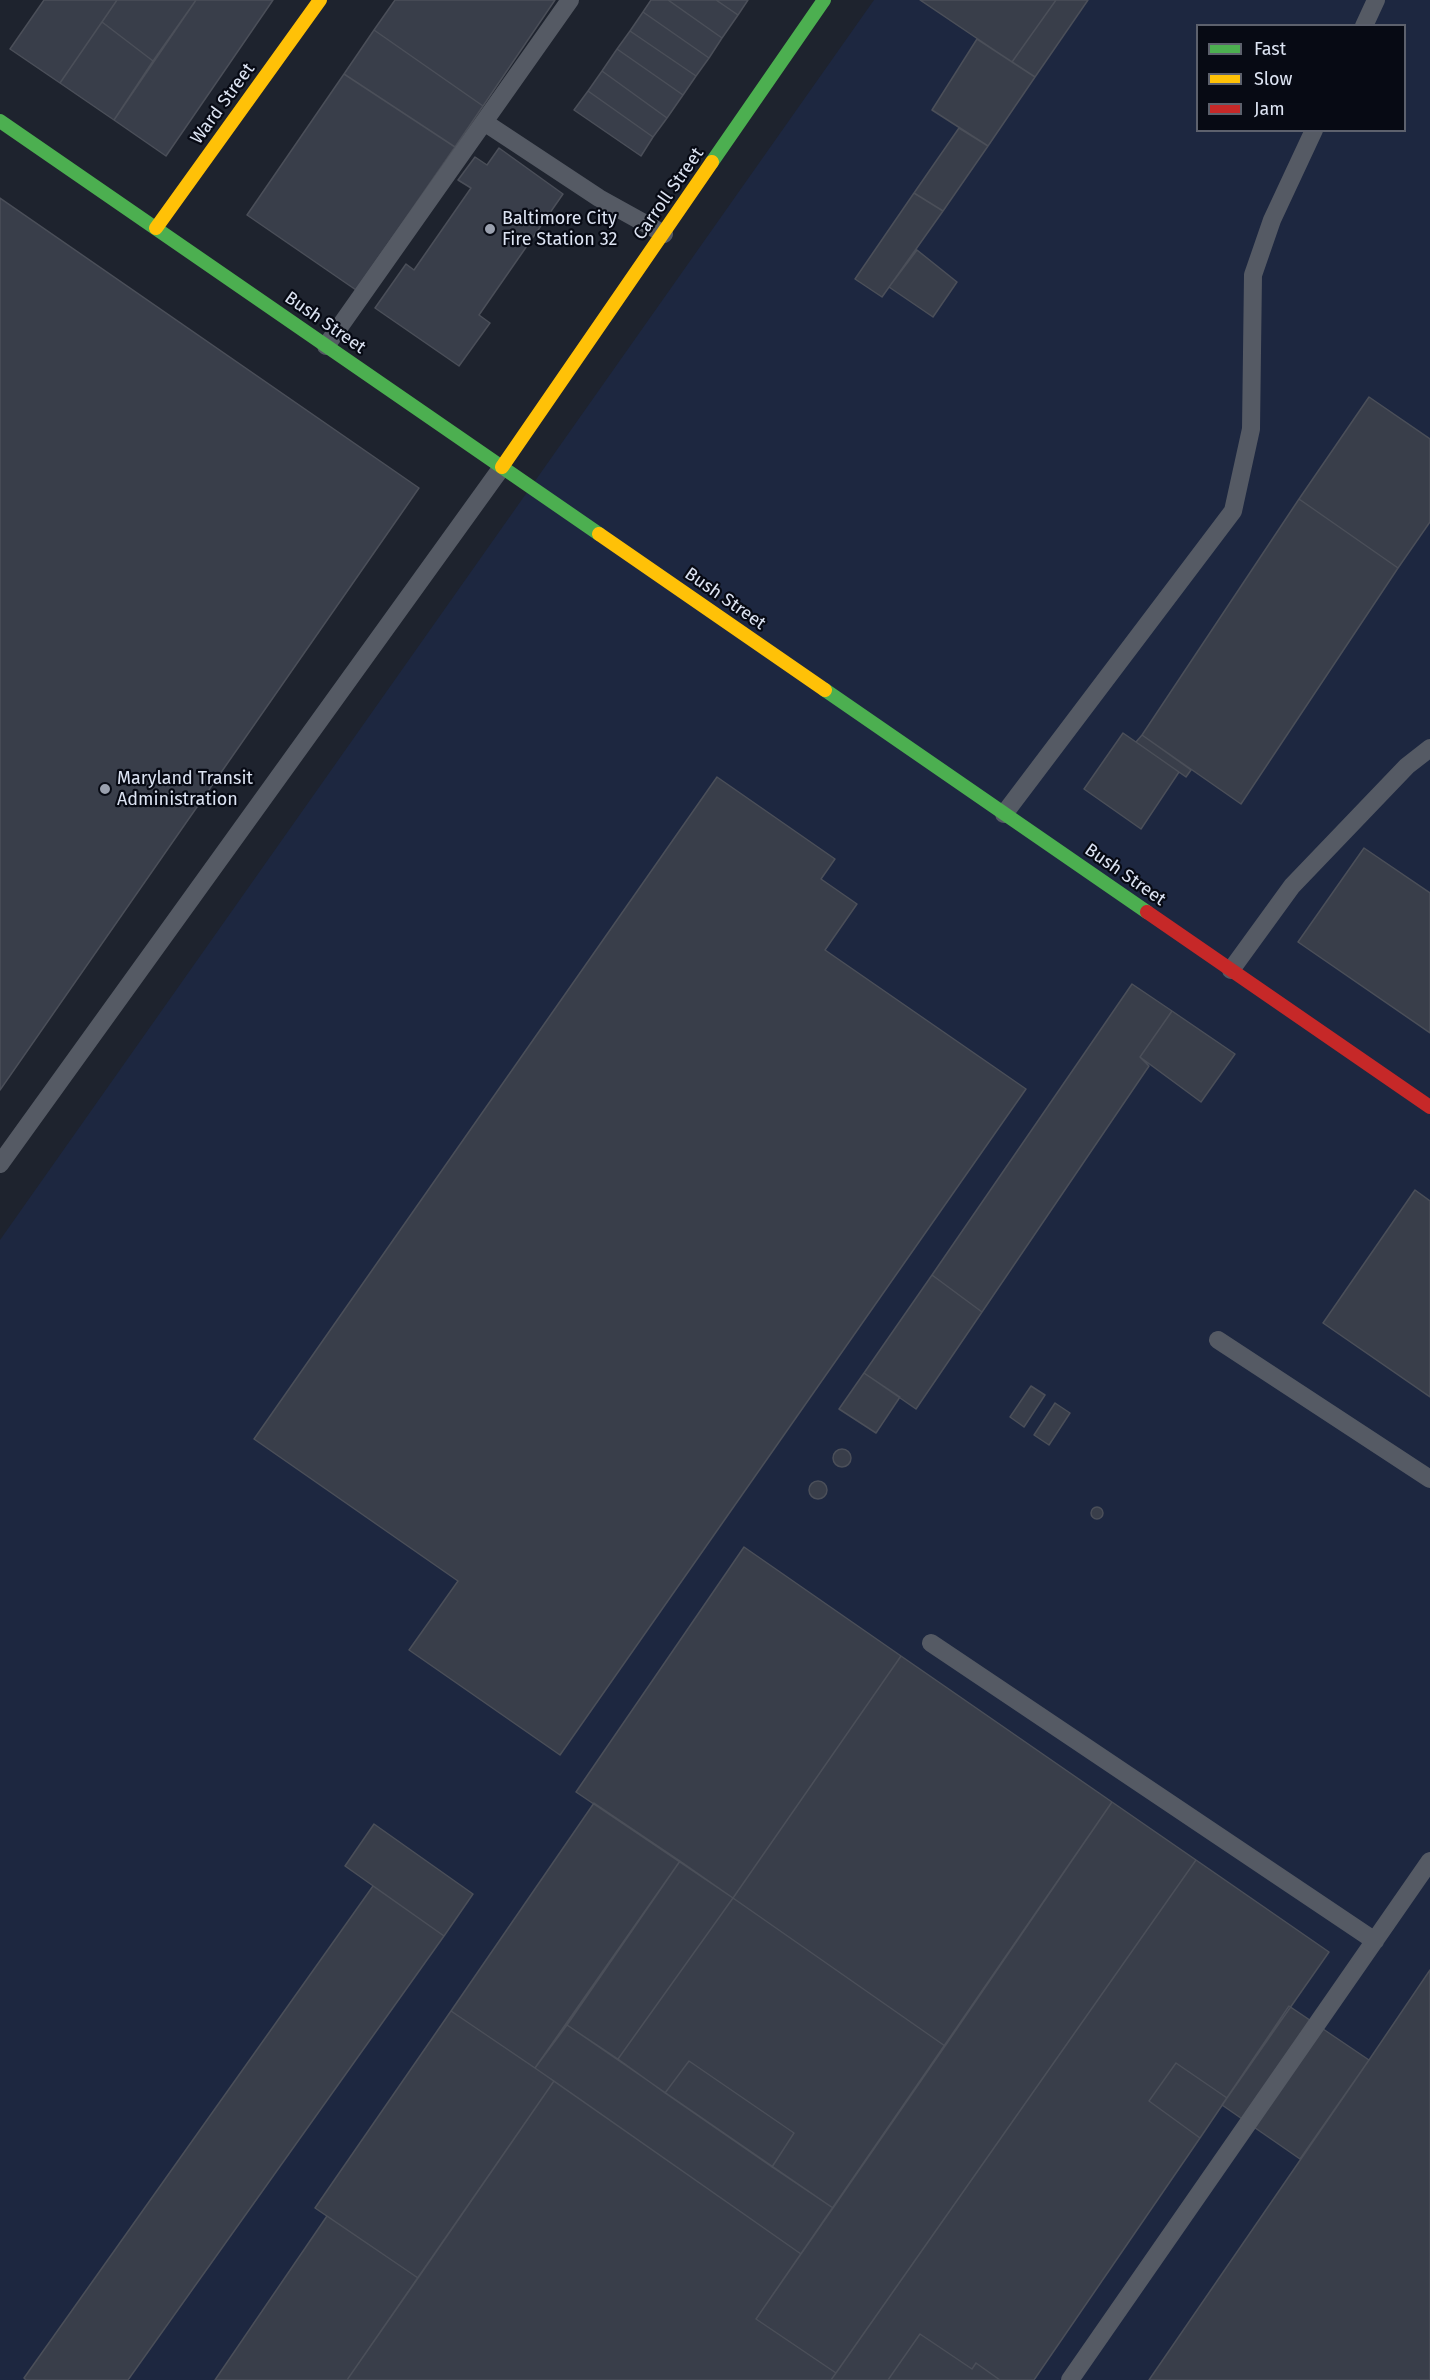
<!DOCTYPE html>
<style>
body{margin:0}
#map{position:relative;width:1430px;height:2380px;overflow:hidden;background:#1e232e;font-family:"Fira Sans",sans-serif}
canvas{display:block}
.legend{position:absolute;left:1196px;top:24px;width:210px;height:108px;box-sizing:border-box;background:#070a14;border:2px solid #5d616d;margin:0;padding:8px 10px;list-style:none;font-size:18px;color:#dde4f3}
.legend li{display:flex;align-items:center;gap:12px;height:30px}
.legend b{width:30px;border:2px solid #5d616d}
</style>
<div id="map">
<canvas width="1430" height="2380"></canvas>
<ul class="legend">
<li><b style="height:8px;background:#4caf50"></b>Fast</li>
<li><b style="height:8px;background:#ffc107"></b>Slow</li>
<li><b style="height:8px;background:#c62828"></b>Jam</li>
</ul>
</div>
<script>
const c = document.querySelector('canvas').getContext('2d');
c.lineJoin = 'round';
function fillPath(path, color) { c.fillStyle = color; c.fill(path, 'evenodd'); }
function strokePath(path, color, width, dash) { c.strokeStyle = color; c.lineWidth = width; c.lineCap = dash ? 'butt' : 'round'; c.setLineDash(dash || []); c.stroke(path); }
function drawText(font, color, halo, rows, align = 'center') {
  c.font = font + ' "Fira Sans",sans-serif'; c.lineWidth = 4.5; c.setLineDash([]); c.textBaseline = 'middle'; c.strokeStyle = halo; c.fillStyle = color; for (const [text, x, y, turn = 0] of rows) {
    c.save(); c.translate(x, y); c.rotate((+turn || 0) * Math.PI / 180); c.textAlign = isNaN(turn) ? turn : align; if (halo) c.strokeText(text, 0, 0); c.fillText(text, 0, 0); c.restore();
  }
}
fillPath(new Path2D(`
 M874 0H1430V2380H0V1240ZM1198 26H1404V130H1198Z`), '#1d2740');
const building = new Path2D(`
 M44 0H117L60 83 10 49Z
 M117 0H196L153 61 102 22Z
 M196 0H273L166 156 114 120Z
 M395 0H555L483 106 374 30Z
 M651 0H668L722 38 709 58 643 12Z
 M668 0H716L738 15 722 38Z
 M716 0H748L738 15Z
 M920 0H1056L1012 62Z
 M1056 0H1088L1035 77 1012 62Z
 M643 12 709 58 696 76 630 31Z
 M102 22 153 61 114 120 60 83Z
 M374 30 483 106 455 147 344 74Z
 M630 31 696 76 683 95 617 49Z
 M977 39 1035 77 988 146 932 110Z
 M617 49 683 95 667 118 602 71Z
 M602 71 667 118 653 137 588 91Z
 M344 74 455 147 356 290 247 215Z
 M588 91 653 137 641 156 574 110Z
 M959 128 988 146 943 211 914 193Z
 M499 148 563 194 479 315 490 323 459 366 375 308 406 264 414 270 471 188 458 180 475 157 487 165Z
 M914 193 943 211 882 297 855 279Z
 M0 198 419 488 0 1090Z
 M917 250 957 282 933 317 889 287Z
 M1369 397 1430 439V522L1398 568 1299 499Z
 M1299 499 1398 568 1241 804 1142 735Z
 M1123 733 1179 772 1141 829 1084 789Z
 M1142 735 1191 770 1186 777 1136 742Z
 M717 777 835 859 821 879 857 904 825 950 1026 1089 560 1755 409 1650 458 1581 254 1439Z
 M1364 848 1430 893V1033L1298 942Z
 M1132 984 1172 1011 1140 1057 1149 1066 982 1312 932 1275Z
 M1172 1011 1235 1054 1201 1102 1140 1057Z
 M1415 1190 1430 1201V1397L1323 1323Z
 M932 1275 982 1312 916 1409 864 1373Z
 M864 1373 900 1397 876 1433 839 1409Z
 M1031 1386 1045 1395 1024 1427 1010 1417Z
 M1055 1403 1070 1413 1049 1445 1034 1435Z
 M833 1458a9 9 0 1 1 18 0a9 9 0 1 1-18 0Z
 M809 1490a9 9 0 1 1 18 0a9 9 0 1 1-18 0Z
 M1091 1513a6 6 0 1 1 12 0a6 6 0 1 1-12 0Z
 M744 1547 901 1656 733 1898 576 1792Z
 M901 1656 1112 1802 945 2046 733 1898Z
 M1112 1802 1196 1860 836 2373 756 2319Z
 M594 1803 680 1861 535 2068 451 2011Z
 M374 1824 473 1894 444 1936 345 1866Z
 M1196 1860 1329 1952 1227 2098 1176 2063 1149 2101 1200 2138 1034 2380H1000L976 2363 972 2369 920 2334 888 2380H831Z
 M680 1861 733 1898 618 2059 567 2025Z
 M373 1886 444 1936 128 2380H26L24 2378Z
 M733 1898 945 2046 833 2208 772 2167 794 2133 689 2061 665 2093 618 2059Z
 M1430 1970V2380H1149L1369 2060Z
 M1289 2006 1369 2060 1300 2159 1222 2105Z
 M451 2011 554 2081 418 2278 315 2208Z
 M567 2025 833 2208 801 2254 535 2068Z
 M689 2061 794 2133 772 2167 665 2093Z
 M1176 2063 1227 2098 1200 2138 1149 2101Z
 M554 2081 801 2254 756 2319 836 2373 831 2380H347Z
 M327 2216 418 2278 347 2380H215Z
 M920 2334 972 2369 976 2363 1000 2380H888Z`);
fillPath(building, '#393e4a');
strokePath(building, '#4b4f59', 1.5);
strokePath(new Path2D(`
 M1364 26 1376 0
 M484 122 599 198 664 234
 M326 346 570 0
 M1004 814 1233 511 1251 429 1253 275 1272 220 1314 130
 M1231 970 1292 886 1407 766 1430 748
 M0 1164 502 467
 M1218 1340 1430 1479
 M931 1643 1375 1941
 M1070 2380 1430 1861`), '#555a64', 18);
strokePath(new Path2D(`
 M0 121 599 534
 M712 162 824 0
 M825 690 1147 912`), '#4caf50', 14);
strokePath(new Path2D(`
 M156 228 320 0
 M502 467 712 162
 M599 534 825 690`), '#ffc107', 14);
strokePath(new Path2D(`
 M1147 912 1430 1107`), '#c62828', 14);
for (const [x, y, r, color] of [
 [490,229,6,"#9aa0ae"],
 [105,789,6,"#9aa0ae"]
]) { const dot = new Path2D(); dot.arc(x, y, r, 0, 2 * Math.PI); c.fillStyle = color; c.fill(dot); strokePath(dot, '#070a14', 2); }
drawText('18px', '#dde4f3', '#070a14', [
 ["Ward Street",223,104,-54],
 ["Carroll Street",669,194,-55],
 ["Bush Street",325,323,35],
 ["Bush Street",725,599,35],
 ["Bush Street",1125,875,35]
]);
drawText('18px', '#dde4f3', '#070a14', [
 ["Baltimore City",502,219],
 ["Fire Station 32",502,240],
 ["Maryland Transit",117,779],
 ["Administration",117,800]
], 'left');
</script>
